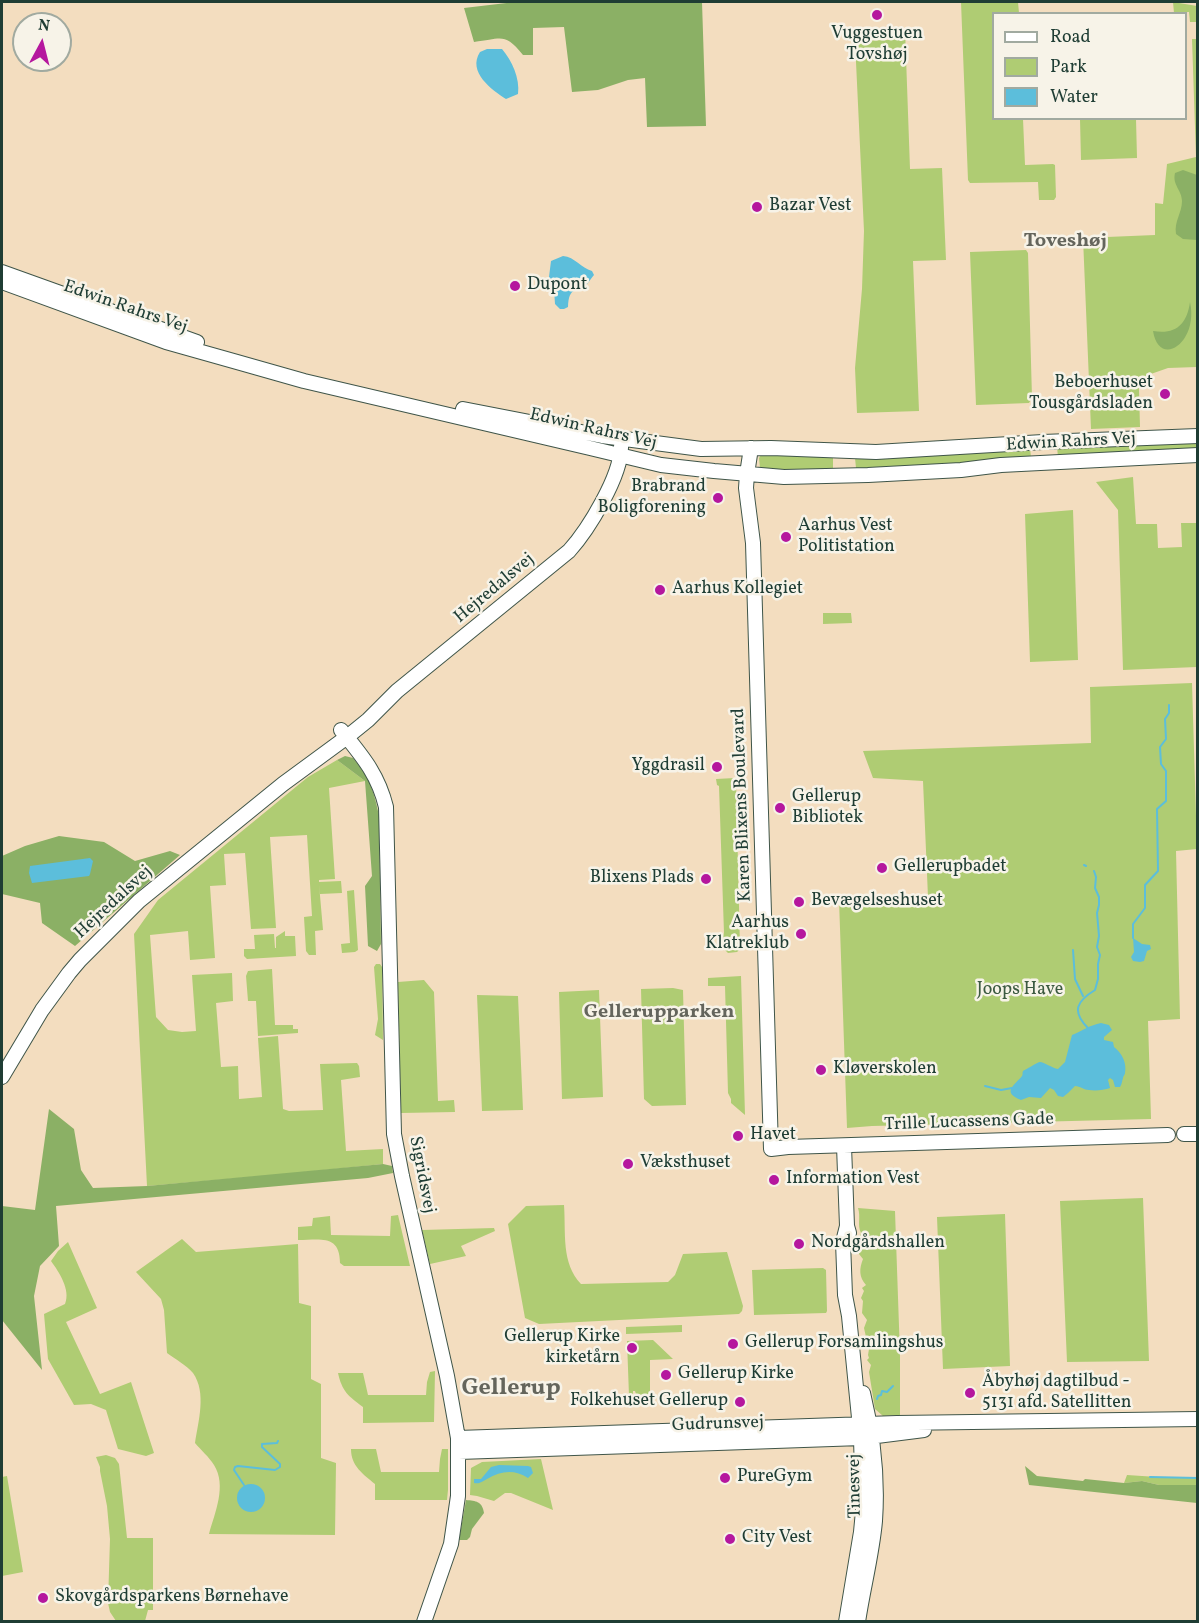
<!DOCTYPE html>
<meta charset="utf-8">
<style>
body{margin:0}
#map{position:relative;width:1199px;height:1623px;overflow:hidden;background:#f3ddbf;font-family:Vollkorn,serif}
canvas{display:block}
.frame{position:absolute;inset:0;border:3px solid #1f3d34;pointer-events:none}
.legend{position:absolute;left:992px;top:12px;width:195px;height:108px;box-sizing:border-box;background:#f7f3e8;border:2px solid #a1aaa0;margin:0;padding:8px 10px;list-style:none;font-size:18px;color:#1f3d34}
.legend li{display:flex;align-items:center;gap:12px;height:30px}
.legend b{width:30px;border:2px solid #a1aaa0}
.north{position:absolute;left:12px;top:12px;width:60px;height:60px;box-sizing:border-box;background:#f7f3e8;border:2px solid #a1aaa0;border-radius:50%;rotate:7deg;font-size:16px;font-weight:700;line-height:24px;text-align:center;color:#1f3d34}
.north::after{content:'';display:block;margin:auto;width:21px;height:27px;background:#b5179e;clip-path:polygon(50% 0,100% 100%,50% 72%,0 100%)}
</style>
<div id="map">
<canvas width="1199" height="1623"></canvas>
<div class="frame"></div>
<ul class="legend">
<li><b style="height:8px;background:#fff"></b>Road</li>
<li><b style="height:16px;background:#afcc73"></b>Park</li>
<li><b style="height:16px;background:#5cbedb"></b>Water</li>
</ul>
<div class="north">N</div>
</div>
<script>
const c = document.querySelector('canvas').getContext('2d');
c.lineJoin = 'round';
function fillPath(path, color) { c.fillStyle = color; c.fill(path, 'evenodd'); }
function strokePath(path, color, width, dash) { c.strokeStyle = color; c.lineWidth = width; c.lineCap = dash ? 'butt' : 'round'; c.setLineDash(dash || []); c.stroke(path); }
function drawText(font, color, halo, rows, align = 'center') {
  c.font = font + ' Vollkorn,serif'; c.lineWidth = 5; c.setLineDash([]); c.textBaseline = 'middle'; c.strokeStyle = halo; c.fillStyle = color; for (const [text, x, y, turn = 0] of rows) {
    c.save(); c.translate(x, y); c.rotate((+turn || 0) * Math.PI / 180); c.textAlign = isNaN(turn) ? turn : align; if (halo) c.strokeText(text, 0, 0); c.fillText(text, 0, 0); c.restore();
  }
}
fillPath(new Path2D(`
 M961 2H1018L1019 13 994 14V118L1023 119 1025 165 1053 164 1055 165 1056 197 1054 200H1039L1038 182 970 183 968 180Z
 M1173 2 1197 6V22H1190L1189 12 1169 13H1174Z
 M888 29H905L910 169 942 168 946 260 913 261 919 411 857 413 855 368 862 289 864 231 855 41 889 40Z
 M1192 39H1197V367L1168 368 1148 375 1139 389 1140 427 1091 429 1083 238 1155 235V203L1163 204 1167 164 1196 157Z
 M1080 119H1136L1137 158 1081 160Z
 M1026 250 1028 253 1032 398 1029 403 976 405 970 252Z
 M1197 439V453L1058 457 1057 447Z
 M1030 447 1031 458 859 471 856 468 855 458Z
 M761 455 831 456 833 458V468L830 470H762L760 468 759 458Z
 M1133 477 1136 524H1157L1158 548 1182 547 1181 523H1197V667L1123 670 1118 510 1096 482Z
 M1073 510 1078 660 1030 662 1025 514Z
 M823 613H851L852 623 823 624Z
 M1192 683 1197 849 1176 851 1180 1019 1148 1021 1151 1119 872 1126 847 1128 839 900 928 897 923 781 873 778 863 751 1091 743 1090 687Z
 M337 760 365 781 329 788 335 879 319 880V882L341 881 342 893 320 894 319 884 323 930 315 931 316 955H309L306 951 304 917 312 916 307 835 270 837 276 928 251 929 245 853 224 854 226 885 210 886 215 958 190 960 188 931 150 935 156 1017 168 1030 182 1032 196 1031 192 975 232 973 233 1001 216 1003 221 1067 238 1066 239 1099 262 1097 258 1038 278 1036 283 1109 289 1111 323 1110 320 1064 357 1063 359 1066 360 1077 341 1080 346 1151 383 1149V1164L285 1174 147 1186 134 934 158 900 308 777Z
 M735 778 736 779 740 949 737 952 728 953 720 945 724 933 719 786 717 785 716 779Z
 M354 890 358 950 355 952 342 953 341 944 350 943 347 891Z
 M285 931V936H295L296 956 247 959 244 956V949H255L254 935 274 934 275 948H276V937Z
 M376 964H380L382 967 383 1040 375 1035 378 1019 374 967Z
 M272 969 275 1025H293V1029H298V1033L258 1036 256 1001H248L246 976 248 971Z
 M741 976 745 1115 731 1103V1099L728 1093 725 986H708V978Z
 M424 980 434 992 438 1101 454 1100 455 1112 401 1113 398 982Z
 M673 988 683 990 686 1105 652 1106 644 1099 641 989Z
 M599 990 603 1097 562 1099 559 992Z
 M477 995 518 996 523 1110 482 1111Z
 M1143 1198 1149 1361 1067 1362 1060 1201Z
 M564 1205C566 1233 561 1263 581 1284L668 1282 675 1275 683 1254 727 1252 743 1306 742 1311 739 1314 539 1324 525 1318 508 1224 526 1206Z
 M858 1208 895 1211 900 1355V1415L883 1416 875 1409 869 1372 871 1365 867 1360 869 1358 868 1355 869 1349 865 1340 866 1337 864 1328 867 1320 862 1313 863 1301 861 1298 864 1291 862 1288 866 1285C859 1277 859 1269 863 1259L859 1254 860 1241 859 1239 861 1233C857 1225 861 1217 858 1208Z
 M1005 1214 1010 1366 943 1369 937 1217Z
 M398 1215 410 1266H344L340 1263C340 1234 320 1240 298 1240V1227L312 1226 313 1218 330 1216 331 1235 390 1236 391 1216Z
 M494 1228 495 1231 461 1246 466 1256 430 1264 422 1230Z
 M182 1239 196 1252 298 1244 299 1303 311 1306V1379L321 1384V1458L336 1463 335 1535 209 1534C215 1512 227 1486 214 1465 209 1457 201 1450 195 1443 198 1422 207 1393 193 1373 186 1365 175 1359 167 1353L164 1310 161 1299 136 1272Z
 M68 1242 97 1308 66 1322 100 1394 131 1382 154 1453 146 1456 118 1449 106 1410 91 1404 74 1405 48 1359 44 1314 65 1304C71 1290 59 1272 51 1261L58 1251Z
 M823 1268 826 1270 827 1311 826 1313 754 1315 752 1270Z
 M682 1325V1332L626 1334V1327Z
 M653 1340 673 1359 650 1360V1399H640L636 1394 635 1391H633V1396H629L627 1341Z
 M435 1371 434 1422 363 1423V1407C348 1396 342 1391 338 1373H363L368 1395H426L427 1382 430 1372Z
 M351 1449H376L381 1472H439L440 1459 442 1449H448V1490L447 1500H375V1484C363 1474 351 1466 351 1449Z
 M106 1455 115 1458 119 1464 127 1538H153V1610H148L145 1621H116L110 1612 108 1603 110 1539 107 1506 100 1471V1467L96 1457Z
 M541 1459 553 1510 511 1493H505L494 1501 477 1496 470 1495 471 1468 482 1462Z
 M1127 1475 1157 1477H1197V1485H1159L1142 1481 1124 1483Z
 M7 1476 23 1572 2 1576V1477Z`), '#afcc73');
fillPath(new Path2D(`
 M515 2H702L706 126 647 127 645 78 628 80 598 90 572 92 564 27 533 28V55H523C504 32 502 39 474 42L464 8Z
 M1183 170 1197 175V240L1183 239 1176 234C1174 221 1182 213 1182 201 1182 190 1172 185 1175 173Z
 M1190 302C1199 343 1159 369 1153 331 1176 335 1187 324 1190 302Z
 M345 756 353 758C370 779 373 788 379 815L381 944 377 951 368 946 365 886 372 876 365 781 337 760Z
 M59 836 104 842 135 861 170 851 180 855 75 946 42 923 40 903 2 894V856L25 846Z
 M49 1109 74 1129 81 1170 93 1188 147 1186 383 1164 392 1166 393 1173 368 1178 56 1206 59 1246 40 1266 34 1296 42 1370 2 1320V1206L35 1210Z
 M1025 1466 1037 1476 1083 1481 1085 1479 1124 1483 1142 1481 1159 1485H1197V1503L1029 1485Z
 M466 1500C476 1501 482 1501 484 1513L472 1529 470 1537 467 1540H459Z`), '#8bb065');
fillPath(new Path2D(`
 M487 49H502C512 61 520 78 518 94L506 99C492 90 467 72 480 52Z
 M563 256C575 257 581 268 592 271L594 275C592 277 589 282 587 284 576 293 569 286 568 307L564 309H560L555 304 554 289 549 277 551 261Z
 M90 858 93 861 90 874 89 876 32 883 29 873 30 866Z
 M1133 938 1142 944 1150 945 1151 949 1147 951 1144 961 1140 962 1133 961 1131 957 1134 952Z
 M1101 1023 1109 1025 1112 1030 1104 1037V1040L1113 1042 1114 1047C1122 1053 1127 1063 1125 1073 1125 1075 1123 1076 1123 1078 1122 1081 1122 1084 1120 1087H1115L1113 1080 1110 1078 1108 1080 1110 1088C1104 1090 1096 1091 1089 1090 1084 1090 1080 1086 1075 1086L1068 1093 1063 1097 1058 1096 1054 1090 1050 1088 1041 1098 1029 1097 1021 1100C1001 1092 1015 1085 1022 1076 1023 1075 1022 1073 1023 1071 1025 1070 1038 1062 1040 1062 1044 1062 1052 1068 1058 1069L1065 1062 1072 1035C1082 1031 1090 1025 1101 1023Z
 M499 1465 528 1466 531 1467 533 1473 528 1478C514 1469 501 1471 487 1479 481 1482 480 1484 474 1483V1479H481L491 1467Z
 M237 1498a14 14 0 1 1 28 0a14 14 0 1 1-28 0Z`), '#5cbedb');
strokePath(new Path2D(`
 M1084 865 1086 866
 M1133 938V924L1145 908V885L1158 871 1157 809 1166 801V771L1161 764 1160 747 1166 739 1165 719 1169 713V705
 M1073 950 1075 979 1083 996
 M1088 1028C1071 1011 1077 1001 1095 990L1098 979V964L1100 955 1097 947 1099 936 1097 913 1099 905V897L1095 888 1096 877 1094 871
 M985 1086 1001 1090 1012 1088
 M877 1399 878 1396 881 1395 882 1391 887 1392 893 1386
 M1150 1477 1198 1478
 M244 1485 234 1470 235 1467 238 1466 275 1470 280 1467V1464L262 1447V1444L277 1443 278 1441`), '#5cbedb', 2);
const secondary = new Path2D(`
 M2 272 197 342
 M2 282 166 342 237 362 304 381 590 448 661 465 714 471 784 477 868 475 961 470 1001 465 1198 455
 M463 409 602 436 701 449 771 448 876 452 1043 442 1198 436
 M751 448 747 474 746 488 753 543 771 1149 788 1147 1168 1135
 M341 730C362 756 378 774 386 807L394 1134 402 1176 447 1376 458 1438V1496L451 1544 424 1622
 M2 1077 42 1010 69 973 80 960 139 901 283 784 347 737 368 720 397 691 569 551C588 530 622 475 621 446
 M1184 1134H1198
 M844 1146 847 1226 849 1233
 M458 1438 897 1423 1198 1419
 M459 1452 861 1438 924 1430
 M846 1622 861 1532 863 1511 861 1438 849 1316 845 1295 843 1242 847 1226
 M858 1622C863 1588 872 1555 875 1521 878 1478 873 1434 863 1393`);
strokePath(secondary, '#3f5549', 16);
strokePath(secondary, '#fff', 14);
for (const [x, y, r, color] of [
 [877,15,6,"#b5179e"],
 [757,207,6,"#b5179e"],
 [515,286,6,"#b5179e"],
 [1165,394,6,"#b5179e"],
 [718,498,6,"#b5179e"],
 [786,537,6,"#b5179e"],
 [660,590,6,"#b5179e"],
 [717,767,6,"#b5179e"],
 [780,808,6,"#b5179e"],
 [882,868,6,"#b5179e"],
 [706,879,6,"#b5179e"],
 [799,902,6,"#b5179e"],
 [801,934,6,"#b5179e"],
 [821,1070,6,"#b5179e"],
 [738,1136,6,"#b5179e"],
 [628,1164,6,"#b5179e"],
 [774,1180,6,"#b5179e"],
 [799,1244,6,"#b5179e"],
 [733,1344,6,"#b5179e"],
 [632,1348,6,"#b5179e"],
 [666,1375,6,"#b5179e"],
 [970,1393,6,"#b5179e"],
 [740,1402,6,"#b5179e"],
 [725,1478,6,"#b5179e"],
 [730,1539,6,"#b5179e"],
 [43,1598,6,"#b5179e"]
]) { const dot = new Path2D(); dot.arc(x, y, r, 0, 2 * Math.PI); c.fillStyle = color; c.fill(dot); strokePath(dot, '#f7f3e8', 2); }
drawText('18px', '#1f3d34', '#f7f3e8', [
 ["Vuggestuen",877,35,"center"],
 ["Tovshøj",877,56,"center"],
 ["Bazar Vest",769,207],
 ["Dupont",527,286],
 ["Beboerhuset",1153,384,"right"],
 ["Tousgårdsladen",1153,405,"right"],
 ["Brabrand",706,488,"right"],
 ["Boligforening",706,509,"right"],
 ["Aarhus Vest",798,527],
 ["Politistation",798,548],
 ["Aarhus Kollegiet",672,590],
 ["Yggdrasil",705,767,"right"],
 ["Gellerup",792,798],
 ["Bibliotek",792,819],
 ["Gellerupbadet",894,868],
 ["Blixens Plads",694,879,"right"],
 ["Bevægelseshuset",811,902],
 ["Aarhus",789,924,"right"],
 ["Klatreklub",789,945,"right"],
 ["Kløverskolen",833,1070],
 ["Havet",750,1136],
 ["Væksthuset",640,1164],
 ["Information Vest",786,1180],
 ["Nordgårdshallen",811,1244],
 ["Gellerup Kirke",620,1338,"right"],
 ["kirketårn",620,1359,"right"],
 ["Gellerup Forsamlingshus",745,1344],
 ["Gellerup Kirke",678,1375],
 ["Åbyhøj dagtilbud -",982,1383],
 ["5131 afd. Satellitten",982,1404],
 ["Folkehuset Gellerup",728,1402,"right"],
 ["PureGym",737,1478],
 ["City Vest",742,1539],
 ["Skovgårdsparkens Børnehave",55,1598]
], 'left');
drawText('18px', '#1f3d34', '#f7f3e8', [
 ["Edwin Rahrs Vej",125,308,19],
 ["Edwin Rahrs Vej",593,430,13],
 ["Edwin Rahrs Vej",1071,443,-3],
 ["Hejredalsvej",495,589,-40],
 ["Karen Blixens Boulevard",743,805,-92],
 ["Hejredalsvej",114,903,-43],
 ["Trille Lucassens Gade",969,1123,-2],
 ["Sigridsvej",421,1175,79],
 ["Gudrunsvej",718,1425,-2],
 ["Tinesvej",856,1486,-91]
]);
drawText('18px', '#3c5a41', '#f7f3e8', [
 ["Joops Have",1020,991]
]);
drawText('bold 20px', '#64655c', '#f7f3e8', [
 ["Toveshøj",1065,242],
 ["Gellerupparken",659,1013]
]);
drawText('bold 24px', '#64655c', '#f7f3e8', [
 ["Gellerup",511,1390]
]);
</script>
